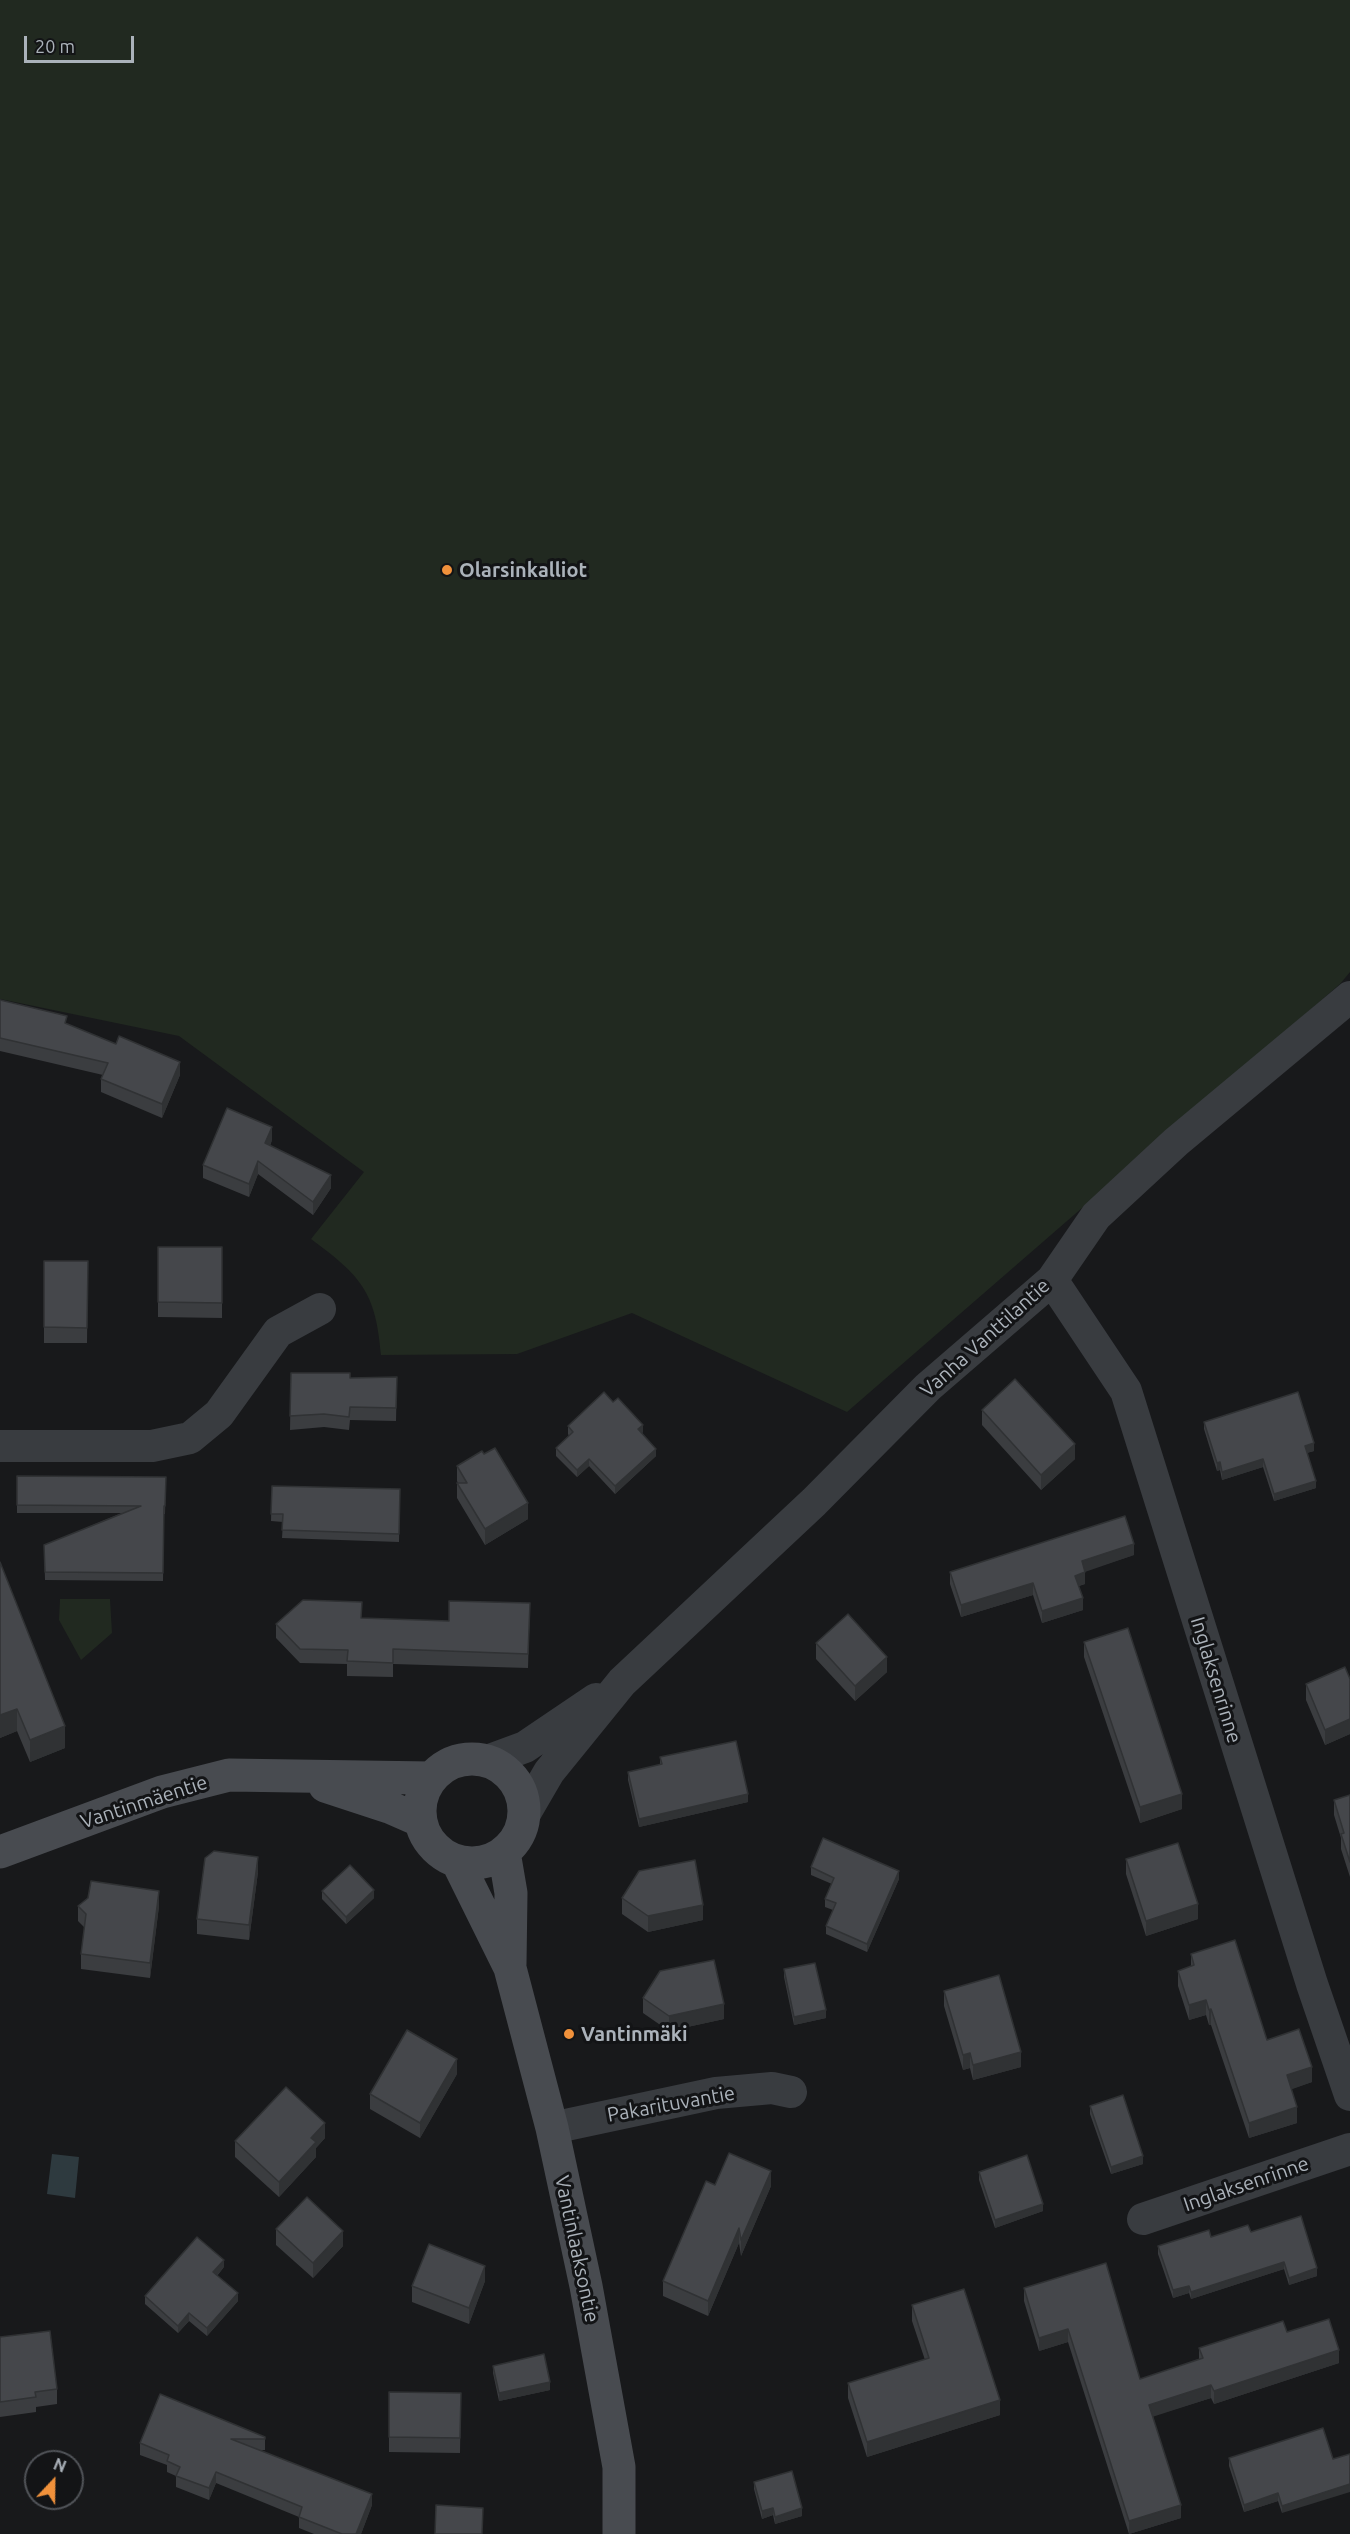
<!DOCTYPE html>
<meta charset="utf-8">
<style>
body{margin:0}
#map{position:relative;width:1350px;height:2534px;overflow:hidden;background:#18191b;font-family:Ubuntu,sans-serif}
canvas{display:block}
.north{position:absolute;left:24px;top:2450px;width:60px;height:60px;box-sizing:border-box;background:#131416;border:2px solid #505358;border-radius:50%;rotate:22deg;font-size:16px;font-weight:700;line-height:24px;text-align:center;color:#abb2ba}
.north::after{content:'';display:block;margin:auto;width:21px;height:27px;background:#f0913b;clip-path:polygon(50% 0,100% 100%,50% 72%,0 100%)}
.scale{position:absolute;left:24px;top:36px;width:110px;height:27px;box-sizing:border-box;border:3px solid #abb2ba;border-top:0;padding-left:8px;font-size:18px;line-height:21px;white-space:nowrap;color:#abb2ba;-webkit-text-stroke:4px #131416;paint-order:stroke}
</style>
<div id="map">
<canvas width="1350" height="2534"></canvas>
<div class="north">N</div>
<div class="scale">20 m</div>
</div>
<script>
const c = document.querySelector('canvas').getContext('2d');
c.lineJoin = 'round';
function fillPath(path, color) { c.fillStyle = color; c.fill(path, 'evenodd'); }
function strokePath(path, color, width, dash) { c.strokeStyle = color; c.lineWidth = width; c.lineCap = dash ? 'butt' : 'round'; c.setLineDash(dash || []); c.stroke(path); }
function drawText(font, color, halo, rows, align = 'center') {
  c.font = font + ' Ubuntu,sans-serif'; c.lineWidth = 6; c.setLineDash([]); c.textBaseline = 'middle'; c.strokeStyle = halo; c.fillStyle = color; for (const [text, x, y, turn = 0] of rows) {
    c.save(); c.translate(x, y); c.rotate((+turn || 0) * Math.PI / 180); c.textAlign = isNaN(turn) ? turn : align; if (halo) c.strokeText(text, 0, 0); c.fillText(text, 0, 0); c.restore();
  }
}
fillPath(new Path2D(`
 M0 0H1350V972L1340 984 847 1412 632 1313 517 1354 381 1355C376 1292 361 1276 311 1239L364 1172 179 1036 0 999Z
 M60 1599H110L112 1633 81 1660 59 1620Z`), '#212920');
fillPath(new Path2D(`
 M52 2154 79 2157 75 2198 47 2194Z`), '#2e3a3f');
strokePath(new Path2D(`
 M1052 1280 1126 1391 1312 1984 1350 2095
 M0 1446H152L190 1438 219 1414 278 1332 320 1309
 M487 1761 525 1747 596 1699
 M524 1815 549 1772 622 1682 814 1502 928 1387 1052 1280 1096 1216 1176 1142 1350 997
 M552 2128 716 2093 772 2088 791 2092
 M1143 2219 1350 2149`), '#393c40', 32);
strokePath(new Path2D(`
 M420 1811a52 52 0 1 1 104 0a52 52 0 1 1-104 0Z
 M325 1786 389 1807 421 1821
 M0 1852 162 1792 229 1775 431 1778
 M504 1852 511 1893 510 1964
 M457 1861 510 1968 552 2128 586 2286 619 2467V2534`), '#484b50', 33);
fillPath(new Path2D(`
 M0 1000 67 1024 180 1075 162 1118 101 1092V1079L103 1075 0 1051Z
 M272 1140 270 1146 331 1188 313 1215 258 1174 249 1197 203 1178V1165Z
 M158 1247H222V1318L158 1317Z
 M44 1261H88L87 1343H44Z
 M291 1373 350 1378 397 1377 396 1421 350 1420 349 1430 324 1427 290 1430Z
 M982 1410 1075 1459 1041 1490 982 1425Z
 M1204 1422 1314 1451 1307 1453 1316 1488 1274 1501 1263 1467 1222 1480 1220 1470 1217 1471 1204 1429Z
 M568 1426 643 1432 642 1433 656 1456 615 1494 589 1466 577 1477 556 1456V1448L569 1436 568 1434Z
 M457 1466 528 1519 485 1545 457 1498V1483H458L457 1481Z
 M17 1476 166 1477 165 1514H164L163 1581 45 1580 44 1545 122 1513H17Z
 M272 1486 400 1489 399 1542 282 1538 283 1522 271 1521Z
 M1134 1555 1085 1571V1584L1079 1586 1083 1610 1042 1623 1033 1595 961 1617 950 1584V1572Z
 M0 1562 65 1748 30 1762 17 1731 0 1738Z
 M530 1603 528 1668 393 1664V1677L347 1676V1664L300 1663 276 1638V1624L362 1618 449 1621Z
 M1084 1642 1182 1809 1140 1823 1084 1657Z
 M816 1643 887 1672 855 1701 816 1659Z
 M1350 1679V1734L1325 1745 1306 1700V1684Z
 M660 1757 748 1802 639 1827 628 1780V1772L660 1765Z
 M1350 1795V1877L1341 1849V1838L1334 1815V1800Z
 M1126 1859 1198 1919 1146 1936 1126 1874Z
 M811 1867 899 1879 867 1952 826 1934V1926L833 1910 825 1907V1899L832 1884 811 1875Z
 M258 1872 249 1940 197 1934V1919Z
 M322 1891 374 1898 346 1924 322 1899Z
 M622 1898 703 1920 648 1932 622 1914Z
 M78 1906H159L150 1978 81 1969V1954L85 1928 78 1921Z
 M1191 1954 1267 2040 1312 2082 1291 2089 1297 2123 1249 2138 1211 2025H1209L1206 2015 1189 2020 1178 1986V1971L1191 1966Z
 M784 1969 826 2018 794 2025 784 1977Z
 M944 1991 1021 2067 973 2080 970 2068 963 2070 944 2006Z
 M643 1998 724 2019 669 2031 643 2013Z
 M457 2074 420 2138 370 2109V2094Z
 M1090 2106 1143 2164 1111 2174 1090 2114Z
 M325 2138 316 2148V2157L279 2197 235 2157V2141Z
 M979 2172 1043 2211 995 2228 979 2180Z
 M715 2185 771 2186 741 2256 739 2243 708 2316 663 2296V2281Z
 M276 2229 343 2246 313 2278 276 2245Z
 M1251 2232 1317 2276 1289 2285 1284 2269 1191 2299 1189 2293 1173 2298 1158 2254V2246L1211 2237Z
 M224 2267 217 2276 238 2301 207 2336 189 2321 178 2333 145 2304V2296Z
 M485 2281 469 2324 412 2302V2286Z
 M1024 2288 1140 2379 1199 2359V2348L1287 2332 1339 2363 1214 2404 1211 2398 1153 2416 1181 2518 1129 2534 1068 2342 1039 2351 1024 2301Z
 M912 2305 1000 2415 867 2457 848 2398V2383L925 2360 912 2321Z
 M0 2337 57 2389V2404L36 2407V2412L0 2417Z
 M493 2366 550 2390 499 2401 493 2373Z
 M389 2392 461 2393 460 2453 389 2452Z
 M1323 2428 1282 2513 1278 2501 1244 2512 1229 2466V2458Z
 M265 2437V2450H261L372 2505 361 2534H314L299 2528V2517L216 2483 209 2500 176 2487V2476L167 2472V2465L140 2455V2443Z
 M754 2482 802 2516 775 2524 773 2515 762 2519 754 2489Z`), '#3b3d40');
fillPath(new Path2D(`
 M180 1062V1075L162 1118V1104Z
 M272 1127V1140L265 1157V1143Z
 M258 1161V1174L249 1197V1184Z
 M331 1175V1188L313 1215V1202Z
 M643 1425V1432L638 1437V1429Z
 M1314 1443V1451L1305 1453V1446Z
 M1075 1444V1459L1041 1490V1475Z
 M656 1449V1456L615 1494V1486Z
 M589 1459V1466L577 1477V1470Z
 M1263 1459V1467L1222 1480V1472Z
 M1220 1462V1470L1217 1471V1463Z
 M1316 1481V1488L1274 1501V1494Z
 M528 1503V1519L485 1545V1529Z
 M1134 1544V1555L1082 1573V1561Z
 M1085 1572V1584L1075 1587V1576Z
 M1033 1583V1595L961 1617V1605Z
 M1083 1598V1610L1042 1623V1611Z
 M887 1657V1672L855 1701V1686Z
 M17 1709V1731L0 1738V1715Z
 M1350 1719V1734L1325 1745V1730Z
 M65 1726V1748L30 1762V1740Z
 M748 1794V1802L639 1827V1819Z
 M1182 1794V1809L1140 1823V1807Z
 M258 1857V1872L249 1940V1925Z
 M899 1871V1879L867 1952V1944Z
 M374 1890V1898L346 1924V1917Z
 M159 1891V1906L150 1978V1963Z
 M1198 1904V1919L1146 1936V1921Z
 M703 1905V1920L648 1932V1916Z
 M1206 2000V2015L1189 2020V2005Z
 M724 2004V2019L669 2031V2016Z
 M1211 2009V2025H1209V2010Z
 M826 2010V2018L794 2025V2017Z
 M1021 2052V2067L973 2080V2065Z
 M970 2053V2068L963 2070V2055Z
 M457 2059V2074L420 2138V2123Z
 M1312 2067V2082L1287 2091V2075Z
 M1297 2107V2123L1249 2138V2123Z
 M325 2123V2138L316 2148V2157L279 2197V2182L311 2138Z
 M1143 2156V2164L1111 2174V2167Z
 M771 2171V2186L741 2256V2240Z
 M1043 2204V2211L995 2228V2220Z
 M739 2228V2243L708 2316V2301Z
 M343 2231V2246L313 2278V2263Z
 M224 2260V2267L213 2280V2272Z
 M1284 2262V2269L1191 2299V2292Z
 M485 2266V2281L469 2324V2308Z
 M1317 2268V2276L1289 2285V2278Z
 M1189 2286V2293L1173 2298V2290Z
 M238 2293V2301L207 2336V2328Z
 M189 2313V2321L178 2333V2326Z
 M1068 2329V2342L1039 2351V2338Z
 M1339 2350V2363L1214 2404V2391Z
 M550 2382V2390L499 2401V2393Z
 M1211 2385V2398L1149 2418V2405Z
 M1000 2400V2415L867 2457V2442Z
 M216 2472V2483L209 2500V2488Z
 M1350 2484V2492L1282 2513V2506Z
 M1278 2493V2501L1244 2512V2505Z
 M372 2494V2505L361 2534H356Z
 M1181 2505V2518L1129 2534V2521Z
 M773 2508V2515L762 2519V2511Z
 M802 2508V2516L775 2524V2517Z`), '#303234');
const building = new Path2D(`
 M0 1000 67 1016 65 1023 116 1044 119 1036 180 1062 162 1104 101 1079 108 1063 0 1038Z
 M227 1108 272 1127 265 1143 331 1175 313 1202 258 1161 249 1184 203 1165Z
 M158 1247H222V1303L158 1302Z
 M44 1261H88L87 1328 44 1327Z
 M291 1373H350V1378L397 1377 396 1408 350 1407 349 1417 324 1414 290 1416Z
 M1015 1379 1075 1444 1041 1475 982 1410Z
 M604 1392 613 1402 618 1398 643 1425 638 1429 656 1449 615 1486 589 1459 577 1470 556 1448 573 1432 568 1426Z
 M1298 1392 1314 1443 1305 1446 1316 1481 1274 1494 1263 1459 1222 1472 1220 1462 1217 1463 1204 1422Z
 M495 1448 528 1503 485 1529 457 1483H467L457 1466 482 1451 484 1454Z
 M17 1476 166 1477 165 1506H164L163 1573 45 1572 44 1545 141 1506 17 1505Z
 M272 1486 400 1489 399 1534 282 1530 283 1514H271Z
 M1125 1516 1134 1544 1082 1561 1085 1572 1075 1576 1083 1598 1042 1611 1033 1583 961 1605 950 1572Z
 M0 1562 65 1726 30 1740 17 1709 0 1715Z
 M303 1600 362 1602 361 1618 449 1621V1601L530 1603 528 1654 393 1649V1663L347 1661 348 1650 300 1649 276 1624Z
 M848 1614 887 1657 855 1686 816 1643Z
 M1128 1628 1182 1794 1140 1807 1084 1642Z
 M1345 1667 1350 1679V1719L1325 1730 1306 1684Z
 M736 1741 748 1794 639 1819 628 1772 662 1764 660 1757Z
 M1350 1795V1862L1341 1834 1344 1833 1334 1800Z
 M823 1838 899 1871 867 1944 826 1926 836 1903 825 1899 834 1878 811 1867Z
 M1178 1843 1198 1904 1146 1921 1126 1859Z
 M214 1851 258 1857 249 1925 197 1919 205 1858Z
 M695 1860 703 1905 648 1916 622 1898 639 1871Z
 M350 1865 374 1890 346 1917 322 1891Z
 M91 1881 159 1891 150 1963 81 1954 86 1914 78 1906 88 1898Z
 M1235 1940 1267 2040 1299 2029 1312 2067 1287 2075 1297 2107 1249 2123 1211 2009 1209 2010 1206 2000 1189 2005 1178 1971 1194 1965 1191 1954Z
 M714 1960 724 2004 669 2016 643 1998 660 1971Z
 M815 1963 826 2010 794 2017 784 1969Z
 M999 1975 1021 2052 973 2065 970 2053 963 2055 944 1991Z
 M407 2030 457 2059 420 2123 370 2094Z
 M286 2087 325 2123 311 2138 316 2142 279 2182 235 2141Z
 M1123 2095 1143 2156 1111 2167 1090 2106Z
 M729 2153 771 2171 741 2240 739 2228 708 2301 663 2281 706 2181 715 2185Z
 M1027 2155 1043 2204 995 2220 979 2172Z
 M307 2197 343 2231 313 2263 276 2229Z
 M1301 2216 1317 2268 1289 2278 1284 2262 1191 2292 1189 2286 1173 2290 1158 2246 1209 2230 1211 2237 1248 2225 1251 2232Z
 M197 2237 224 2260 213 2272 238 2293 207 2328 189 2313 178 2326 145 2296Z
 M429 2244 485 2266 469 2308 412 2286Z
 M1106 2263 1140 2379 1203 2358 1199 2348 1283 2321 1287 2332 1329 2319 1339 2350 1214 2391 1211 2385 1149 2405 1181 2505 1129 2521 1068 2329 1039 2338 1024 2288Z
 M964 2289 1000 2400 867 2442 848 2383 929 2358 912 2305Z
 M50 2331 57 2389 35 2392 36 2397 0 2402V2337Z
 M544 2354 550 2382 499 2393 493 2366Z
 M389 2392 461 2393 460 2438 389 2437Z
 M160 2394 265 2437V2439H231L372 2494 356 2534H342L299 2517 302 2507 216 2472 209 2488 176 2476 180 2467 167 2461 169 2455 140 2443Z
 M1323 2428 1333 2459 1350 2454V2484L1282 2506 1278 2493 1244 2505 1229 2458Z
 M792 2471 802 2508 775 2517 773 2508 762 2511 754 2482Z
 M436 2505 483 2508 482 2534H435Z`);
fillPath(building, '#45474b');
strokePath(building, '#303234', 1.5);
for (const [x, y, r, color] of [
 [447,570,6,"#f0913b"],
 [569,2034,6,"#f0913b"]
]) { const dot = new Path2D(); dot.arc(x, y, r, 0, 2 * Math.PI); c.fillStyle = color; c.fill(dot); strokePath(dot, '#131416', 2); }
drawText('bold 20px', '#abb2ba', '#131416', [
 ["Olarsinkalliot",459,570],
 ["Vantinmäki",581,2034]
], 'left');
drawText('20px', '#abb2ba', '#131416', [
 ["Vanha Vanttilantie",985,1338,-42],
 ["Inglaksenrinne",1216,1680,73],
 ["Vantinmäentie",144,1802,-18],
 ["Pakarituvantie",671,2104,-10],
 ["Inglaksenrinne",1246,2184,-19],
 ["Vantinlaaksontie",577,2249,78]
]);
</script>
